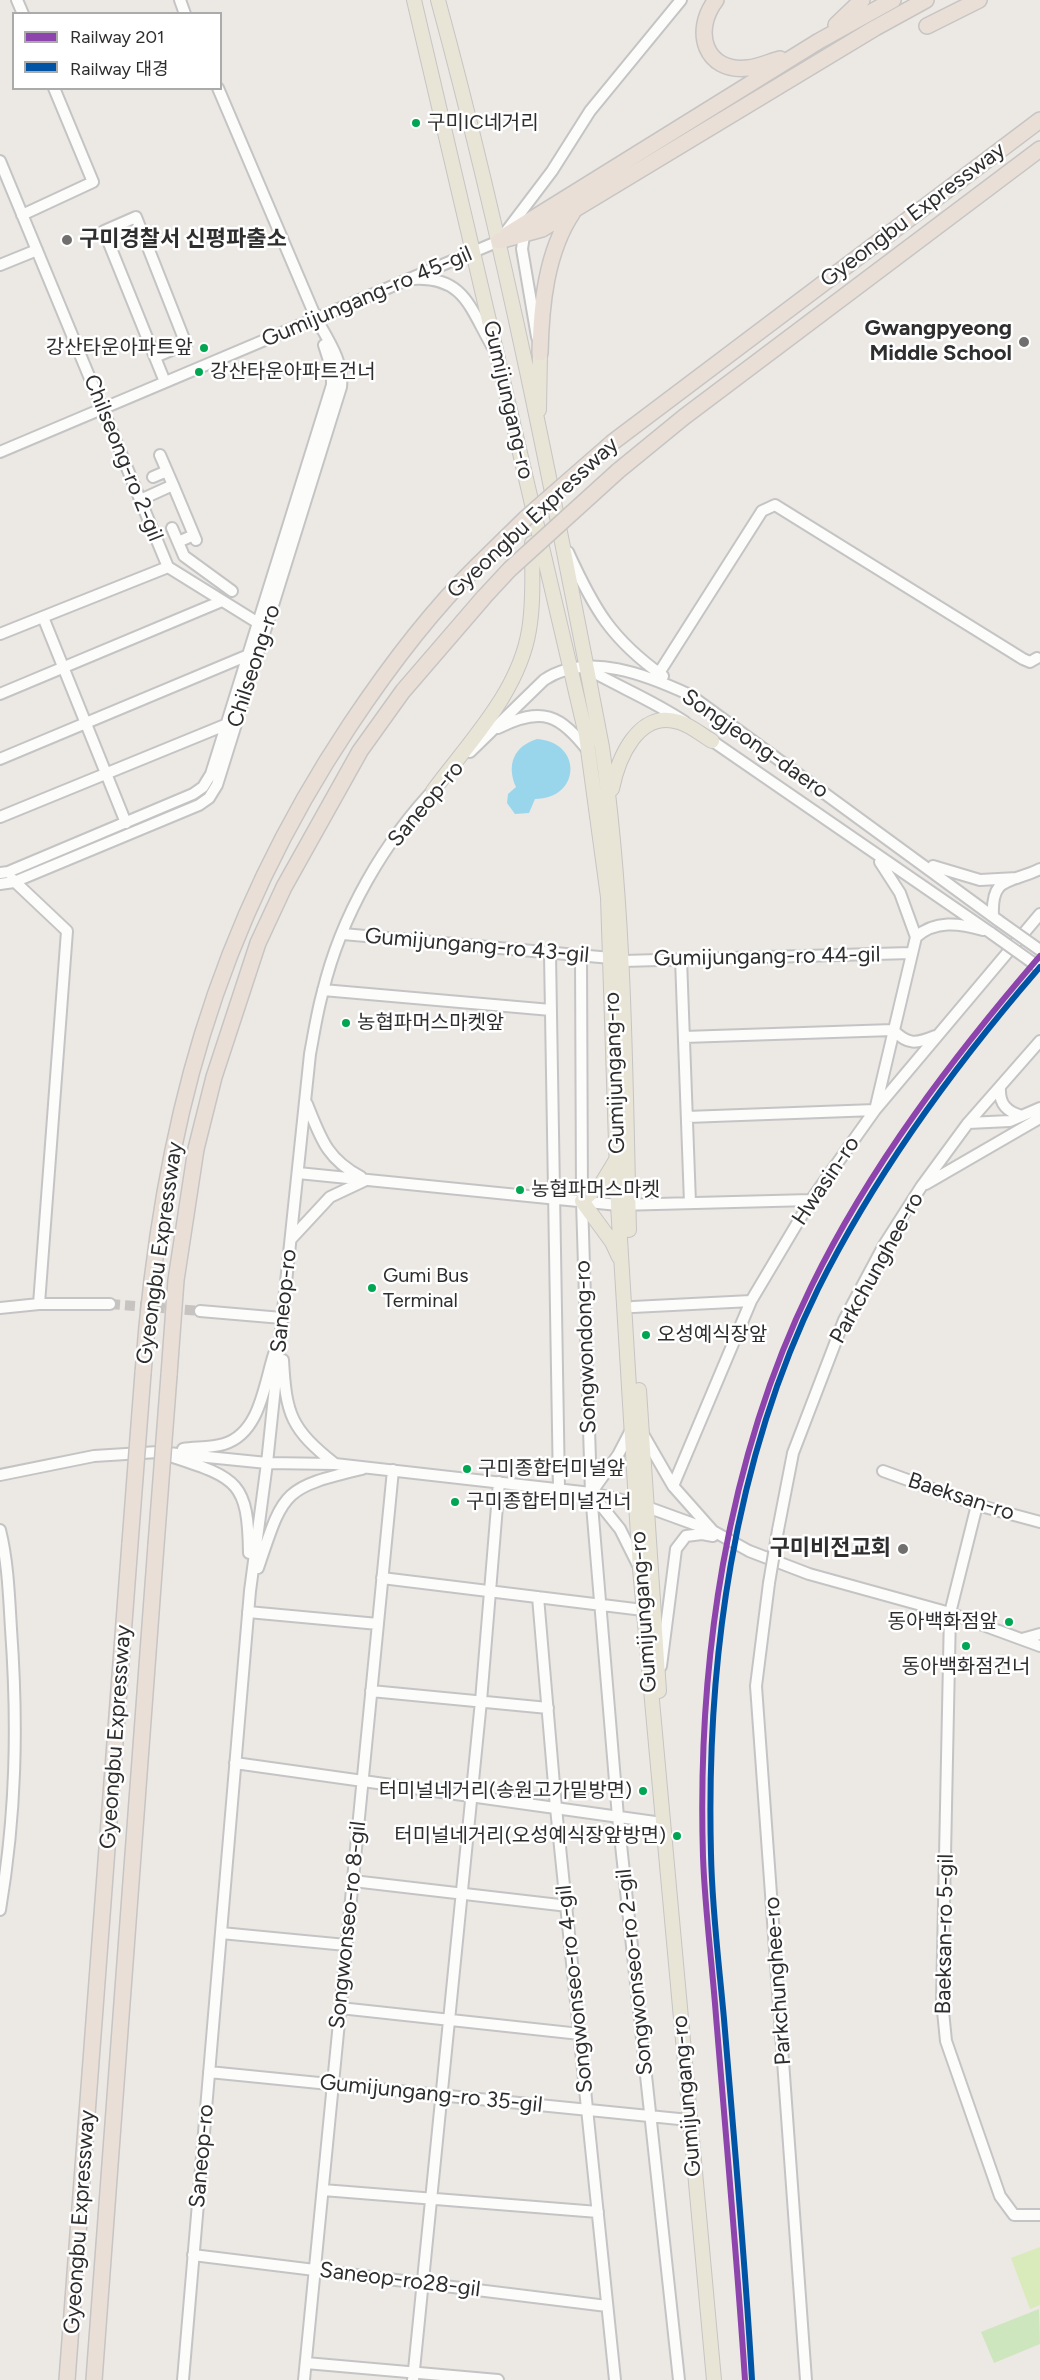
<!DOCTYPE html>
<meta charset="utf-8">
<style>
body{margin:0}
#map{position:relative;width:1040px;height:2380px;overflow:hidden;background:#ece8e4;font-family:Figtree,"Noto Sans KR",sans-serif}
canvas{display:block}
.legend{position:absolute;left:12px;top:12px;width:210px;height:78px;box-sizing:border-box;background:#fff;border:2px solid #ababab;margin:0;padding:8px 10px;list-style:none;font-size:18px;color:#2e2e2e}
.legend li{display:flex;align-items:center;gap:12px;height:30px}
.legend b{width:30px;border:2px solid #ababab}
</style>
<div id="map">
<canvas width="1040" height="2380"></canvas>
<ul class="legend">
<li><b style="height:8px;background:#8e44ad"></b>Railway 201</li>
<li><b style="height:8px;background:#0054a6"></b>Railway 대경</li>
</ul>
</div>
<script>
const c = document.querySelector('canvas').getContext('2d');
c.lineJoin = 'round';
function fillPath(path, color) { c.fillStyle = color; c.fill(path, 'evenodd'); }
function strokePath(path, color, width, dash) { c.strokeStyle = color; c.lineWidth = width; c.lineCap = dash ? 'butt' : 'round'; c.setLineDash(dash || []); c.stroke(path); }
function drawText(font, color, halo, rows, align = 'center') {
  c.font = font + ' Figtree,"Noto Sans KR",sans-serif'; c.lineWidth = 5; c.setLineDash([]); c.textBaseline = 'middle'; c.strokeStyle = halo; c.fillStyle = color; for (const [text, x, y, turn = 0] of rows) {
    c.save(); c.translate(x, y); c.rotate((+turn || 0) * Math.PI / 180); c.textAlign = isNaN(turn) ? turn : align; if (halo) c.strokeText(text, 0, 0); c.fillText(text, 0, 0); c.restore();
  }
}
fillPath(new Path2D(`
 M1039 2309 1040 2344 994 2363 981 2332Z`), '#cee6be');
fillPath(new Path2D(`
 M1040 2247V2305L1030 2309 1011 2258Z`), '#d9eabb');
fillPath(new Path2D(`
 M537 739C583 742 581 799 535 799L529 813 515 814 507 803 508 794 516 787C506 765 514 746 537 739Z`), '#99d6ec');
strokePath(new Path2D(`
 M110 1304 200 1311`), '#c6c3c0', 10, [10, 5]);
const minor = new Path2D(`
 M17 0 23 14
 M180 0 185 14
 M0 161 168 567 263 626
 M22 215 93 182 54 88
 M525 228 522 249 537 337
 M0 265 37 250
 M413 279C464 276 470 308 492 346
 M155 357 186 344 136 217 104 231 165 382
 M0 452 499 241 552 171 590 111 681 0
 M160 455 173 485
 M153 477 167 471
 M140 500 173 485 196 540
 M172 528 178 542
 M194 535 178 542 184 556 232 591
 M568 552C594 609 611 639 663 676
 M43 617 126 823
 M0 634 168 567
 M586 668C619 687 654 701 685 722
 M659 673 762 511 775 505 1023 659 1030 662 1037 658
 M0 694 222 601
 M498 728C542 706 560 714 589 752
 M708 738 991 933
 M470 752 544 680C588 651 647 675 690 695L999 921
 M0 759 246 656
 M0 817 225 725
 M880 862 900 893 916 937
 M933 866 980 880 1017 878
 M0 873 8 872 193 794 203 787 211 774 332 385V370L324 345
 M12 879 67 931 39 1304
 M0 884 14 882 199 805 209 798 217 785 341 387C344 362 328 340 316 318L218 88
 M993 916C991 875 1010 884 1040 869
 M343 934 611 958
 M550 954 559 1488
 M581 956 582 1201 591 1493 618 1817 679 2380
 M681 959 690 1203
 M623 961 911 953
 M323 990 551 1010
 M893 1030C908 1045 916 1044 935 1036
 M684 1037 893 1030
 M1000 1088C999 1104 1007 1112 1022 1116
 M307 1104C321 1139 327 1159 361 1177
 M876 1106 916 937C935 920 959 923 983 930
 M687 1117 875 1110
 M968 1123 1010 1121 1040 1108
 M298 1173 618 1205 811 1200
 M926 1184 1040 1118
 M291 1239 330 1197 364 1181
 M633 1307 751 1301
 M0 1308 39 1304H110
 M200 1311 282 1318
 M283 1360C286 1415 291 1429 335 1464
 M643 1434 673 1486 712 1530
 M183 1449C196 1447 211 1448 224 1444 260 1433 264 1385 274 1354
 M173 1457C238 1478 248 1483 249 1553
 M883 1471 977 1505 1040 1522
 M0 1475 94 1456 158 1452 267 1463 335 1464 591 1493 636 1503 713 1531 749 1551 809 1574 950 1613 1040 1646
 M673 1486 751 1301 811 1200 875 1110 1040 914
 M591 1493 620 1529 638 1565
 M591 1493 618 1455 631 1430
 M977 1505 950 1613 942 2001 946 2041 1000 2196 1014 2215H1040
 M0 1530C8 1562 9 1596 11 1629 18 1726 16 1815 0 1910
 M778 1530 793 1453 844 1320 884 1245 921 1187 968 1123 1040 1041
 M258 1568C284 1491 282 1488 362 1469
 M382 1578 643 1610
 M769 1583 756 1686 806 2380
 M538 1597 556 1808 615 2380
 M248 1612 378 1624
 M1022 1639 1040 1634
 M661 1666 676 1549 686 1536 702 1534 713 1536
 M371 1691 548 1708
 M235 1763 662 1823
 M353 1881 568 1906
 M221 1933 346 1945
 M340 2008 580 2034
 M209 2072 689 2120
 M323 2190 598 2212
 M193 2255 607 2306
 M306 2363 498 2380
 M183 2380 250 1591 267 1463 310 1054C314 1033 317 1012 323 991 341 916 384 841 438 785
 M304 2380 393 1470
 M413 2380 481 1701 499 1482`);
const major = new Path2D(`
 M414 0 586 735 608 897 618 1205 640 1569 714 2380
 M438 0C505 246 554 497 602 747 625 907 625 1068 629 1230
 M539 410 540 353
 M612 789C618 759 638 709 679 722 690 725 702 735 712 741
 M433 791C469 742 519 692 529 630 534 601 532 571 532 543
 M616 1160 602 1183 582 1201 612 1242 619 1257
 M639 1390 659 1691`);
const highway = new Path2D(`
 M716 0C692 31 705 73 748 68 758 67 769 62 780 59
 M836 25 862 0
 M927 26 979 0
 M508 234 819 41 893 0
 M499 241 542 229 875 28 926 0
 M540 353C541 306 546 252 573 212
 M613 442 1040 120
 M618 471 684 417 1040 149
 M143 1373C161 1131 214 929 350 725 388 668 429 613 477 566
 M169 1375 176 1280 196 1149 214 1077 258 943 284 887 360 751 403 691 484 597
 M67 2380 130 1543
 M94 2380 156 1545`);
strokePath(minor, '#c5c4c5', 14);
strokePath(major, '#c6c5c4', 16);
strokePath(highway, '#c6c5c4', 18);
strokePath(minor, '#fcfcfb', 10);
strokePath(major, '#e8e4d6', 14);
strokePath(highway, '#eadfd6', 15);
const minorBridge = new Path2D(`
 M999 921 1040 950
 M991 933 1040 968
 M769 1583 778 1530`);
const highwayBridge = new Path2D(`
 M477 566 526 518 613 442
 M484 597 510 569 618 471
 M130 1543 143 1373
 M156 1545 169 1375`);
strokePath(minorBridge, '#c5c4c5', 14, []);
strokePath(highwayBridge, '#c6c5c4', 18, []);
strokePath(minorBridge, '#fcfcfb', 10);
strokePath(highwayBridge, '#eadfd6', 15);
strokePath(new Path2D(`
 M745 2380C737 2259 726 2137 716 2016 712 1963 705 1910 703 1857 697 1664 726 1461 811 1287 870 1166 953 1057 1040 956`), '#8e44ad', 6);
strokePath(new Path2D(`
 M752 2380C745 2259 734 2139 724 2019 719 1964 712 1909 711 1854 706 1663 733 1462 818 1289 876 1173 955 1065 1040 967`), '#0054a6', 6);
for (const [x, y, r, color] of [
 [416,123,5,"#00a651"],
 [67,240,6,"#706f6e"],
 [1024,342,6,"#706f6e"],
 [204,348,5,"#00a651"],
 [199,372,5,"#00a651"],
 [346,1023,5,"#00a651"],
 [520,1190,5,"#00a651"],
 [372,1288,5,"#00a651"],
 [646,1335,5,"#00a651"],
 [467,1469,5,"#00a651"],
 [455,1502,5,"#00a651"],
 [903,1549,6,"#706f6e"],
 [1009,1622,5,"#00a651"],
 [966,1646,5,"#00a651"],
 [643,1791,5,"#00a651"],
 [677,1836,5,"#00a651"]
]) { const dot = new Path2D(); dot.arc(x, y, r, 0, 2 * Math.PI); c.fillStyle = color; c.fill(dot); strokePath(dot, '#fff', 2); }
drawText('20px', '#2e2e2e', '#fff', [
 ["구미IC네거리",427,123],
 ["강산타운아파트앞",193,348,"right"],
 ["강산타운아파트건너",210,372],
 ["농협파머스마켓앞",357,1023],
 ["농협파머스마켓",531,1190],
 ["Gumi Bus",383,1276],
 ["Terminal",383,1301],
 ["오성예식장앞",657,1335],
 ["구미종합터미널앞",478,1469],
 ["구미종합터미널건너",466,1502],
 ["동아백화점앞",998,1622,"right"],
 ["동아백화점건너",966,1667,"center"],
 ["터미널네거리(송원고가밑방면)",632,1791,"right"],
 ["터미널네거리(오성예식장앞방면)",666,1836,"right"]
], 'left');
drawText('22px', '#2e2e2e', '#fff', [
 ["Gyeongbu Expressway",913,215,-37],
 ["Gumijungang-ro 45-gil",367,297,-23],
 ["Gumijungang-ro",508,400,77],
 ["Chilseong-ro 2-gil",123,458,68],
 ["Gyeongbu Expressway",533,518,-43],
 ["Chilseong-ro",254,666,-72],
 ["Songjeong-daero",755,744,35],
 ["Saneop-ro",426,804,-50],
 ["Gumijungang-ro 43-gil",477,946,5],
 ["Gumijungang-ro 44-gil",767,957,-1],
 ["Gumijungang-ro",615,1073,-92],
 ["Hwasin-ro",826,1181,-56],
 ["Gyeongbu Expressway",160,1253,-82],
 ["Parkchunghee-ro",877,1268,-61],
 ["Saneop-ro",284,1301,-84],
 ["Songwondong-ro",586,1347,-92],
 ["Baeksan-ro",961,1497,18],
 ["Gumijungang-ro",644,1612,-94],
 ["Gyeongbu Expressway",116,1737,-86],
 ["Songwonseo-ro 8-gil",348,1925,-84],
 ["Baeksan-ro 5-gil",945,1934,-89],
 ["Songwonseo-ro 2-gil",635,1972,-96],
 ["Parkchunghee-ro",778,1981,-94],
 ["Songwonseo-ro 4-gil",575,1989,-96],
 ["Gumijungang-ro 35-gil",431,2094,6],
 ["Gumijungang-ro",687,2096,-95],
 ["Saneop-ro",202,2156,-85],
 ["Gyeongbu Expressway",80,2222,-86],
 ["Saneop-ro28-gil",400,2280,7]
]);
drawText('bold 22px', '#2e2e2e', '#fff', [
 ["구미경찰서 신평파출소",79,240,"left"],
 ["Gwangpyeong",1012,329],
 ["Middle School",1012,354],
 ["구미비전교회",891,1549]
], 'right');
</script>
